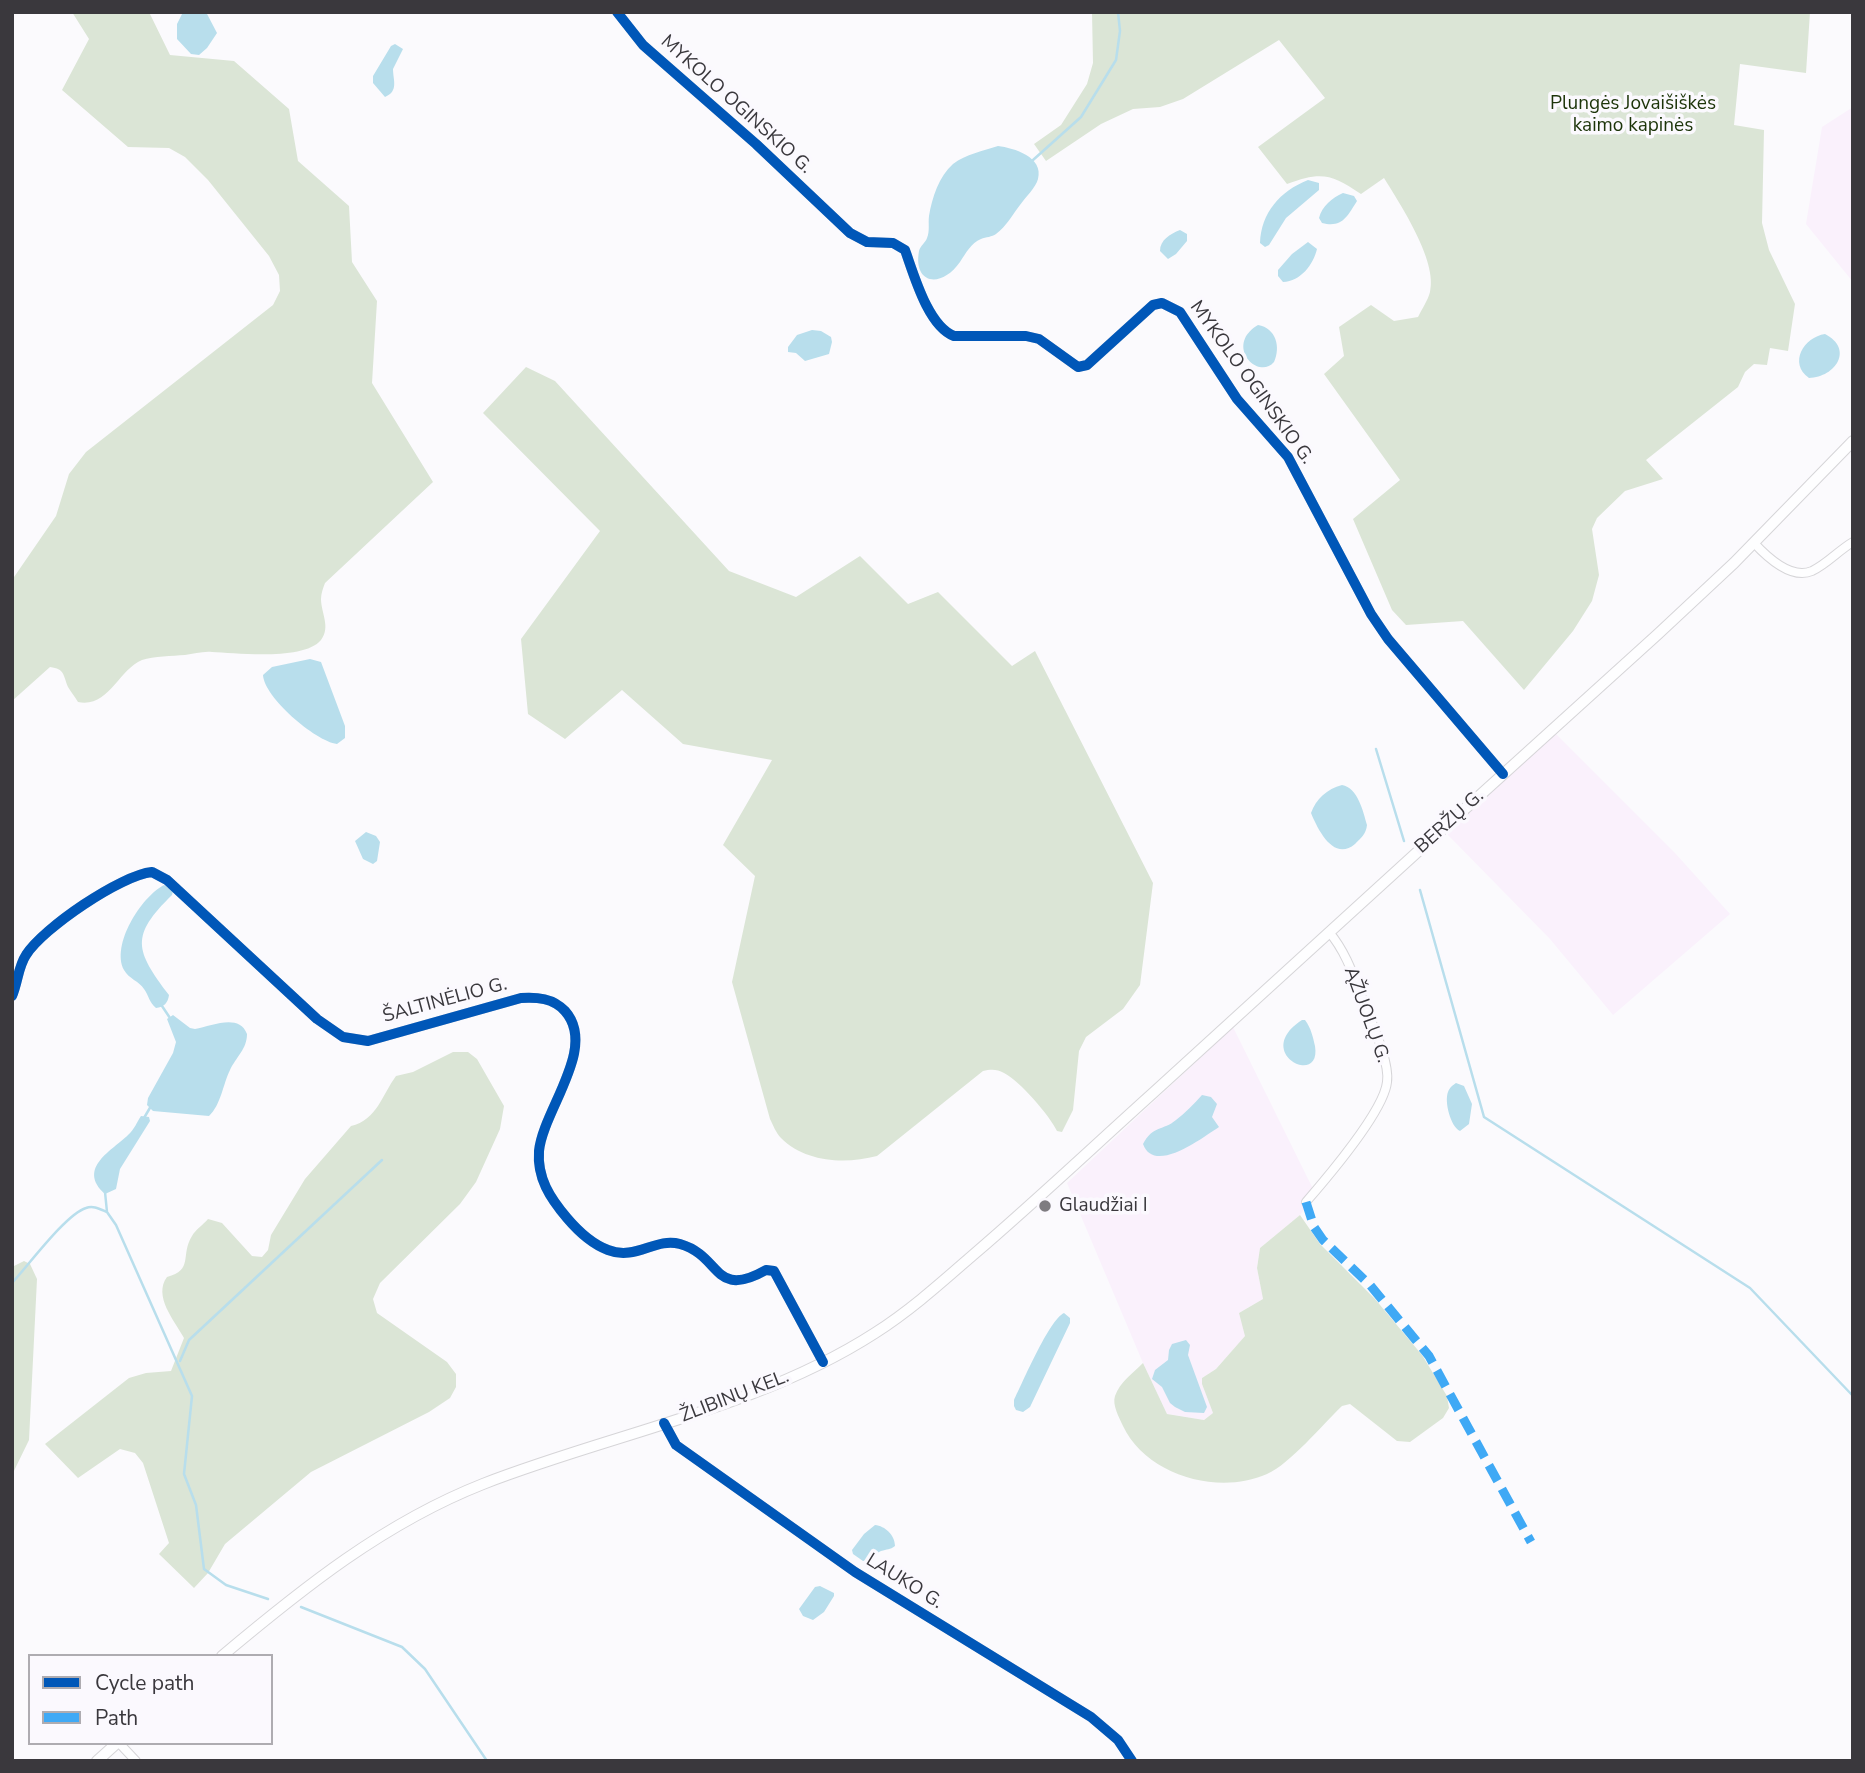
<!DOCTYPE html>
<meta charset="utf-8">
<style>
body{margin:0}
#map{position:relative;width:1865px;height:1773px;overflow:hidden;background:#fbfafd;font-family:"Nunito Sans",sans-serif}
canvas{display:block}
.frame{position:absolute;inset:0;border:14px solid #3a383d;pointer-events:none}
.legend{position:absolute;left:28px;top:1654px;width:245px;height:91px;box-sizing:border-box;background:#fbf9fe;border:2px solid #aeacb1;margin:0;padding:9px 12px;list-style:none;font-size:21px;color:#3a383d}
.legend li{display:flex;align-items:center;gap:14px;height:35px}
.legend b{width:35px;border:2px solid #aeacb1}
</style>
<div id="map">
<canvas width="1865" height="1773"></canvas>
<div class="frame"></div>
<ul class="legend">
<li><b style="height:9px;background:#0057b8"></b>Cycle path</li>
<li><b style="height:9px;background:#3fa9f5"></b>Path</li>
</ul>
</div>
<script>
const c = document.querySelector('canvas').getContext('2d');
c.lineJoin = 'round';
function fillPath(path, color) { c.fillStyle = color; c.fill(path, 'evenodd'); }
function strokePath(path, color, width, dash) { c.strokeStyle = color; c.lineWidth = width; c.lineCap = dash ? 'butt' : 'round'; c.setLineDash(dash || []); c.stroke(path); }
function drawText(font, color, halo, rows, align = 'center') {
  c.font = font + ' "Nunito Sans",sans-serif'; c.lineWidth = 7; c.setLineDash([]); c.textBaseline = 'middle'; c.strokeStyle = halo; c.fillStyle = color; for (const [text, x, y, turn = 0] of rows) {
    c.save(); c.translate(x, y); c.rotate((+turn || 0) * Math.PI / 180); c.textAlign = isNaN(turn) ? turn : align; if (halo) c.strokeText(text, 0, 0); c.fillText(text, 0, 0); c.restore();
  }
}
fillPath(new Path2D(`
 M1853 107V282L1806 224 1822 127Z
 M1556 734 1675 853 1730 914 1613 1015 1550 939 1446 833Z
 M1233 1027 1316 1195 1300 1215 1260 1248 1257 1268 1263 1299 1239 1313 1246 1335 1216 1369 1202 1378V1384L1213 1413 1204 1420 1167 1414 1143 1363 1067 1183Z`), '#faf1fc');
fillPath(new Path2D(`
 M72 12H149L170 55 234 61 289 109 298 161 349 206 352 262 377 301 372 383 433 482 325 583C323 588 321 594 321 599 321 613 331 627 321 640 304 661 236 653 212 652 203 651 194 654 185 655 172 656 154 656 142 660 118 670 109 708 78 702 75 697 71 692 68 687 63 675 65 669 50 667L12 701V580L56 516 69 474 86 452 273 305 280 291 279 275 269 256 208 180 185 157 169 148 128 147 62 90 89 39Z
 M1092 12H1810L1806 73 1740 64 1734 125 1764 130 1762 223 1769 250 1795 304 1788 351 1770 348 1767 365 1754 364 1745 372 1738 387 1646 460 1663 479 1625 491 1597 518 1592 529 1599 575 1592 601 1573 631 1524 690 1463 621 1406 625 1392 610 1353 519 1400 480 1324 374 1344 356 1339 327 1371 305 1394 321 1418 317C1422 309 1428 300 1430 292 1438 261 1400 204 1384 178L1361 194C1332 174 1321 171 1287 184L1258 147 1325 98 1279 40 1183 99 1160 107 1133 109 1101 124 1046 161 1034 144 1061 125 1087 84 1093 63Z
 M526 367 555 381 729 571 796 597 860 556 908 604 938 592 1012 666 1035 651 1153 883 1140 985 1123 1009 1086 1037 1079 1051 1073 1110 1062 1132 1057 1131C1050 1116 1019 1080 1004 1073 997 1069 991 1069 983 1071L877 1156C846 1164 806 1163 781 1138 776 1133 773 1125 770 1119L732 982 755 876 723 845 772 760 683 744 622 690 565 739 528 714 521 639 600 531 483 413Z
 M453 1052H468L477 1059 504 1106 500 1129 476 1182 460 1204 380 1283 373 1299 377 1313 447 1362 456 1374V1387L450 1398 429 1412 311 1472 225 1544 208 1573 194 1588 159 1554 169 1543 143 1463 135 1453 120 1449 78 1478 45 1444 129 1378 146 1373 171 1371 184 1338C174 1320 153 1296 167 1277 194 1270 180 1255 192 1236 195 1230 203 1225 208 1219L222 1223 252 1256 262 1257 268 1250 271 1235 305 1179 351 1126C377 1120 382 1095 396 1076L413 1072Z
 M1300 1215 1320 1244 1375 1299 1422 1355 1447 1396 1449 1408 1443 1418 1410 1442 1397 1441 1350 1404 1342 1406C1322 1425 1290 1464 1267 1474 1218 1496 1146 1475 1123 1426 1119 1417 1112 1405 1115 1396 1120 1382 1133 1373 1143 1363L1167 1414 1204 1420 1213 1413 1202 1384V1378L1216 1369 1245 1336 1239 1313 1263 1299 1257 1268 1260 1248Z
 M24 1261 30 1264 37 1279 29 1440 12 1475V1267Z`), '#dbe5d6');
fillPath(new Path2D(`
 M183 12H206L217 33 207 48 199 55 191 54 177 39V24Z
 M395 44 403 49 393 69C393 80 399 91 385 97L373 83V76L391 46Z
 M998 146C1014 148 1044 157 1038 179 1036 187 1025 198 1020 205 1013 214 1006 227 996 234 992 237 986 237 981 239 971 243 966 253 960 262 941 289 913 284 919 251 920 246 926 242 927 238 930 231 928 223 929 216 932 198 939 176 953 164 966 154 983 151 998 146Z
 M1308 180 1319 183V190L1286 218 1269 245 1265 247 1260 243C1261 213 1280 191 1308 180Z
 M1343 193 1354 196 1357 201C1347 217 1342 228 1322 223L1319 218C1322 206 1332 198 1343 193Z
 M1180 230 1187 234V241L1176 254 1168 259 1160 251C1160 240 1170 234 1180 230Z
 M1308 242 1317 249C1313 265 1301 281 1283 282L1278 276V270L1292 254Z
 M1258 325C1276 328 1281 347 1274 362 1258 381 1224 345 1258 325Z
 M812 330 821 331 831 337 832 342 829 354 805 361 796 353 788 352V347L797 335Z
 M1825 334C1854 349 1836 377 1809 378 1788 363 1804 337 1825 334Z
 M310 659 321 662 345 726V738L337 744C315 741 264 697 263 675L272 667Z
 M1342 785C1358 788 1363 811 1367 825 1366 834 1361 838 1355 844 1334 862 1318 830 1311 813 1316 799 1327 789 1342 785Z
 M366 832 376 836 380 842 377 861 373 864 363 859 355 841Z
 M164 885 173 891 172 895C130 936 135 950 169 995 168 1003 164 1007 156 1008 149 1002 149 996 144 989 139 981 129 979 124 970 111 945 141 897 164 885Z
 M173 1015 190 1028 195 1029C212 1026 239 1013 247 1034 247 1049 236 1057 230 1070 223 1084 221 1105 209 1116L153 1111 147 1105 148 1098 173 1053 176 1042 167 1019Z
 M1302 1020H1305C1311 1028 1313 1037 1315 1046 1322 1088 1251 1053 1302 1020Z
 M1456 1083 1464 1086 1472 1104 1469 1124 1460 1131C1451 1127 1444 1102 1448 1092 1450 1087 1452 1086 1456 1083Z
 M1202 1095 1211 1097 1217 1104 1212 1117 1219 1127C1202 1138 1154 1175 1143 1144 1153 1125 1163 1131 1176 1120 1185 1113 1194 1104 1202 1095Z
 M141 1116 149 1117 150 1121 120 1169 116 1189 105 1194C76 1168 113 1150 128 1135 134 1130 137 1122 141 1116Z
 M1064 1313 1070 1318V1323L1030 1407 1023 1412 1016 1410 1014 1406V1400C1023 1382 1049 1320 1064 1313Z
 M1186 1340 1190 1345 1188 1355 1207 1407 1204 1413 1185 1412 1175 1407 1170 1403 1162 1387 1152 1379 1155 1370 1168 1360 1169 1350 1172 1344Z
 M875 1525C885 1526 895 1535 895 1546 890 1550 887 1549 881 1551 874 1554 872 1560 863 1561L853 1554 852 1550 864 1534Z
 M820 1586 834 1593V1596L824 1612 813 1620 803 1616 799 1609 815 1587Z`), '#b8deec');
strokePath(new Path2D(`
 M1033 160 1081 117 1116 60 1120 31 1118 12
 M1376 749 1404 841
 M1420 890 1484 1117 1750 1288 1853 1396
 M162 1006 170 1018
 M144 1118 151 1106
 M105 1192 107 1212 116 1225 192 1396 184 1474 196 1505 204 1569 226 1585 268 1599
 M12 1283C28 1266 66 1214 86 1208 93 1205 100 1209 107 1212
 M180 1361 189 1340 382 1160
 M301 1607 402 1647 425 1669 487 1761`), '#b8deec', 2.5);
const street = new Path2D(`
 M617 12 643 45 756 144 850 233 867 242 893 243 905 250C914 275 928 326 954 336H1026L1039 339 1078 367 1087 365 1153 305 1162 303 1180 312 1237 399 1288 457 1371 614 1388 639 1503 774
 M1754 543C1767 557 1791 580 1812 571 1827 564 1839 550 1853 542
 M12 996C18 982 18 967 26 955 43 928 121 875 152 872L167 880 317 1019 343 1037 368 1041 521 998C537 997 553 998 565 1011 598 1048 543 1110 539 1151 537 1178 550 1198 567 1218 578 1231 592 1244 608 1250 636 1261 655 1237 680 1244 722 1256 713 1300 766 1270L774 1271 823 1362
 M1306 1202C1326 1179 1384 1111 1387 1082 1390 1063 1372 1023 1365 1005 1355 980 1347 953 1329 932
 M664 1423 676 1445 855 1572 1091 1717 1118 1740 1132 1761
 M119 1743 136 1761`);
const secondary = new Path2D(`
 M222 1656C303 1588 384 1523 483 1484 611 1434 759 1408 875 1333 911 1310 942 1282 973 1255 1035 1202 1093 1147 1153 1093 1321 940 1489 786 1658 634L1734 563 1853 441
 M97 1761 117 1743`);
strokePath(street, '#d6d5d8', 10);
strokePath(secondary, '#d6d5d8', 12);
strokePath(street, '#fefeff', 8);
strokePath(secondary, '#fefeff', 10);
strokePath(new Path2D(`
 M1306 1202 1314 1227 1323 1240 1370 1285 1429 1356 1531 1542`), '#3fa9f5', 9, [18, 9]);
strokePath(new Path2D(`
 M617 12 643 45 756 144 850 233 867 242 893 243 905 250C914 275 928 326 954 336H1026L1039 339 1078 367 1087 365 1153 305 1162 303 1180 312 1237 399 1288 457 1371 614 1388 639 1503 774
 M12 996C18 982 18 967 26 955 43 928 121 875 152 872L167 880 317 1019 343 1037 368 1041 521 998C537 997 553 998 565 1011 598 1048 543 1110 539 1151 537 1178 550 1198 567 1218 578 1231 592 1244 608 1250 636 1261 655 1237 680 1244 722 1256 713 1300 766 1270L774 1271 823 1362
 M664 1423 676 1445 855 1572 1091 1717 1118 1740 1132 1761`), '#0057b8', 10);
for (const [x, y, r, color] of [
 [1045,1206,7,"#7e7c80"]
]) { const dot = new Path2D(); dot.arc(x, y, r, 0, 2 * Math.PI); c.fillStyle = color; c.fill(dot); strokePath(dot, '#fbf9fe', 2.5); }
drawText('19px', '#1c3409', '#fbf9fe', [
 ["Plungės Jovaišiškės",1633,104],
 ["kaimo kapinės",1633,126]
]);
drawText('19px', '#3a383d', '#fbf9fe', [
 ["MYKOLO OGINSKIO G.",736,105,42],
 ["MYKOLO OGINSKIO G.",1251,383,54],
 ["BERŽŲ G.",1450,822,-42],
 ["ŠALTINĖLIO G.",445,1001,-15],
 ["ĄŽUOLŲ G.",1366,1015,70],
 ["ŽLIBINŲ KEL.",735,1397,-21],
 ["LAUKO G.",904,1582,32]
]);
drawText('19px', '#3a383d', '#fbf9fe', [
 ["Glaudžiai I",1059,1206]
], 'left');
</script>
